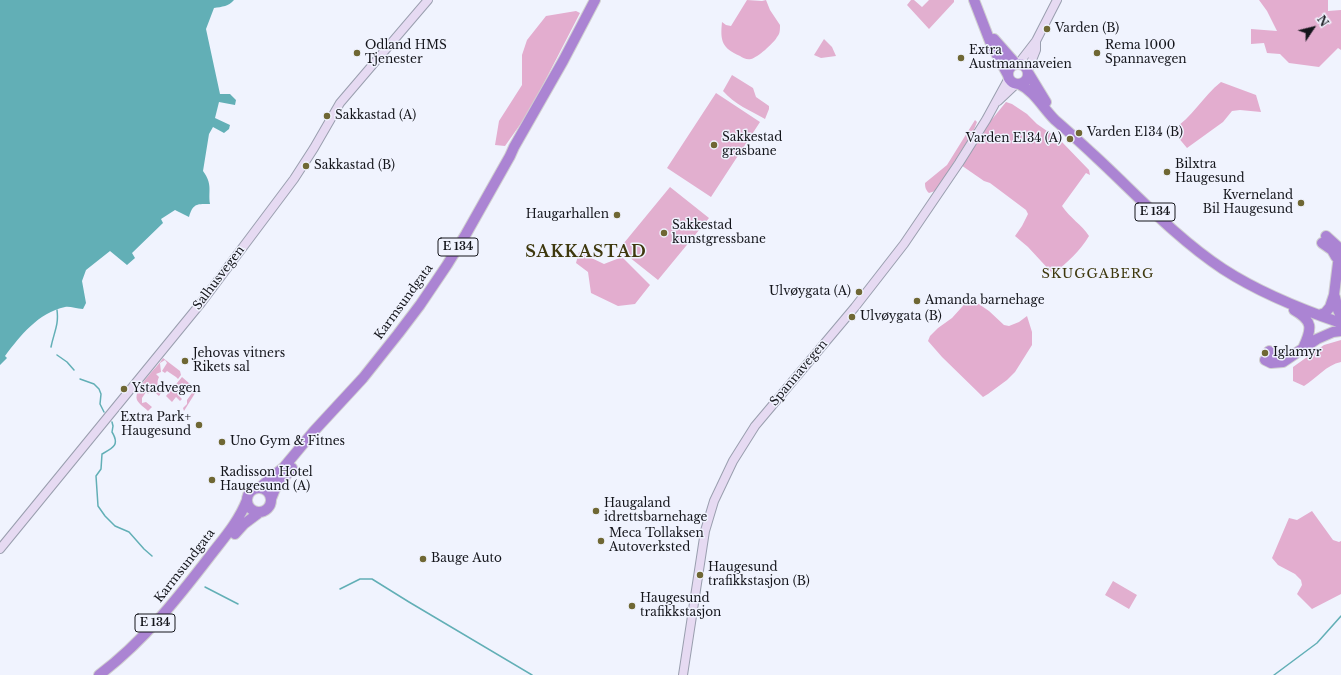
<!DOCTYPE html>
<meta charset="utf-8">
<style>
body{margin:0}
#map{position:relative;width:1341px;height:675px;overflow:hidden;background:#f0f3fe;font-family:"Libre Baskerville",serif}
canvas{display:block}
.north{position:absolute;left:1293px;top:8px;width:40px;height:40px;-webkit-text-stroke:3px #f0f3fe;paint-order:stroke;rotate:55deg;font-size:11px;font-weight:700;line-height:16px;text-align:center;color:#14151b}
.north::after{content:'';display:block;margin:auto;width:14px;height:18px;background:#14151b;clip-path:polygon(50% 0,100% 100%,50% 72%,0 100%)}
</style>
<div id="map">
<canvas width="1341" height="675"></canvas>
<div class="north">N</div>
</div>
<script>
const c = document.querySelector('canvas').getContext('2d');
c.lineJoin = 'round';
function fillPath(path, color) { c.fillStyle = color; c.fill(path, 'evenodd'); }
function strokePath(path, color, width, dash) { c.strokeStyle = color; c.lineWidth = width; c.lineCap = dash ? 'butt' : 'round'; c.setLineDash(dash || []); c.stroke(path); }
function drawText(font, color, halo, rows, align = 'center') {
  c.font = font + ' "Libre Baskerville",serif'; c.lineWidth = 3; c.setLineDash([]); c.textBaseline = 'middle'; c.strokeStyle = halo; c.fillStyle = color; for (const [text, x, y, turn = 0] of rows) {
    c.save(); c.translate(x, y); c.rotate((+turn || 0) * Math.PI / 180); c.textAlign = isNaN(turn) ? turn : align; if (halo) c.strokeText(text, 0, 0); c.fillText(text, 0, 0); c.restore();
  }
}
fillPath(new Path2D(`
 M911 0H914L922 7 929 0H954V2L929 29 907 5Z
 M824 39 832 47 836 56 821 58 814 55Z
 M732 75 753 88 756 97 769 106V109L765 119C751 111 734 104 723 91Z
 M716 93 760 122 711 197 667 168Z
 M975 120 977 122 973 132 939 186 935 191 929 193C926 190 925 188 925 183L947 165Z
 M670 187 709 218 658 280 619 249Z
 M163 358 180 371 181 375 178 379 176 377 167 371 165 373 162 371 167 363 165 360 160 363 161 372 156 374 159 377C156 383 158 388 161 393L159 396 152 390 148 394 146 392 142 398V403L146 402 152 407 148 411C145 408 139 404 137 400 133 388 158 367 163 358Z
 M182 377 197 390 184 411 183 408 187 404V400L192 393V390L182 383 179 387 181 389 177 394 182 399 180 401 176 397 172 402 166 396Z
 M1113 581 1137 595 1129 609 1105 595Z`), '#e2afcf');
fillPath(new Path2D(`
 M747 0 762 1 766 0 770 10 780 25C780 30 780 34 777 37 774 43 757 58 751 59 747 60 743 58 740 56 722 48 720 41 722 22L726 25 731 26Z
 M1259 0H1328V11L1341 10V50L1338 48 1319 67 1289 63 1280 54 1267 53 1264 43 1251 44V29L1277 31 1267 11Z
 M576 11 580 13 529 112 505 146 495 145 499 121 522 85V55L527 40 546 16Z
 M1221 82 1256 95 1261 112 1240 110 1232 111 1223 122 1187 148 1172 130C1192 118 1203 96 1221 82Z
 M1006 102 1012 104 1027 114 1037 124 1060 140 1089 170 1090 175 1086 173 1062 206C1070 218 1082 225 1089 236 1080 251 1067 263 1053 274L1028 247 1015 236 1022 226 1028 214 1026 210 990 183 984 181 958 163 978 129 993 118Z
 M579 252 604 264 622 257 650 285 635 304 618 306 591 293 588 272 576 263Z
 M970 298 989 311 1004 325 1009 326 1019 322 1027 316 1032 332V345L1015 372 1007 380 988 394 983 397 942 357 928 341 930 336 938 328 952 318Z
 M1341 340V362C1326 365 1317 378 1304 386L1293 381V367L1324 345Z
 M1312 511 1333 540 1339 542 1341 541V594L1312 609 1297 594 1302 585 1301 580 1295 574 1278 565 1272 558 1289 518 1297 520Z`), '#e3adcf');
fillPath(new Path2D(`
 M0 0H234C229 6 222 7 214 8L206 29 220 94H230L236 100 235 105 219 102 215 118 230 125 229 129 224 133 213 127 209 134 203 171C213 185 208 190 210 204 197 204 193 203 189 217L175 210 161 219 163 223 132 253 135 258 127 265 110 251 86 270 82 281 86 303 83 309C76 309 70 306 65 307 38 313 21 335 5 356L7 358 0 365Z`), '#62afb6');
strokePath(new Path2D(`
 M51 347C54 332 59 325 57 310
 M57 355 67 362 74 370
 M80 379 94 384 99 389 101 394 100 404 104 412
 M112 422 113 426 112 432C120 445 113 448 102 454L101 469 96 476 98 506 105 516 115 526 129 532 144 549 152 556
 M205 587 238 604
 M340 589 360 579H372L409 602 532 675
 M1274 675 1317 643 1341 616`), '#62afb6', 1.5);
const secondary = new Path2D(`
 M1019 63 1036 41 1057 0
 M1028 70 1036 50V41
 M998 101 1016 84
 M0 549 201 303 294 179 314 148 340 103 428 0
 M683 675 705 531 714 501 733 461 755 426 855 307 904 244 959 163 986 120 1009 78`);
const highway = new Path2D(`
 M974 0 991 44 1008 75
 M994 39 1016 64
 M1008 74a10 10 0 1 1 20 0a10 10 0 1 1-20 0Z
 M1029 74 1046 102
 M1019 84C1034 91 1043 108 1055 120 1069 132 1082 144 1096 157 1137 195 1176 238 1223 269 1260 293 1300 309 1341 323
 M1322 243 1332 250 1336 257
 M1335 297 1338 310 1341 316
 M1294 310C1313 321 1312 328 1304 346
 M1319 315 1325 313 1330 307 1334 295 1338 263 1340 257 1337 246 1326 236
 M1269 351 1277 356 1289 357
 M1265 360 1271 363 1283 362 1317 339 1333 332 1341 331
 M259 488 284 467 314 431 363 378 398 334 420 305 447 265 466 234 510 156 514 147 563 61 595 0
 M247 500a12 12 0 1 1 24 0a12 12 0 1 1-24 0Z
 M271 499 275 489 292 468
 M235 534 244 524 260 512
 M99 675C143 642 177 599 210 556 224 538 239 521 247 500`);
strokePath(secondary, '#999eae', 10);
strokePath(highway, '#d0d0d1', 12);
strokePath(secondary, '#e6daf2', 8);
strokePath(highway, '#ab84d3', 10);
for (const [x, y, r, color] of [
 [1047,29,4,"#6f6734"],
 [357,53,4,"#6f6734"],
 [1097,53,4,"#6f6734"],
 [961,58,4,"#6f6734"],
 [327,116,4,"#6f6734"],
 [1079,133,4,"#6f6734"],
 [1070,139,4,"#6f6734"],
 [714,145,4,"#6f6734"],
 [306,166,4,"#6f6734"],
 [1167,172,4,"#6f6734"],
 [1301,203,4,"#6f6734"],
 [617,215,4,"#6f6734"],
 [664,233,4,"#6f6734"],
 [859,292,4,"#6f6734"],
 [917,301,4,"#6f6734"],
 [852,317,4,"#6f6734"],
 [1265,353,4,"#6f6734"],
 [185,361,4,"#6f6734"],
 [124,389,4,"#6f6734"],
 [199,425,4,"#6f6734"],
 [222,442,4,"#6f6734"],
 [212,480,4,"#6f6734"],
 [596,511,4,"#6f6734"],
 [601,541,4,"#6f6734"],
 [423,559,4,"#6f6734"],
 [700,575,4,"#6f6734"],
 [632,606,4,"#6f6734"]
]) { const dot = new Path2D(); dot.arc(x, y, r, 0, 2 * Math.PI); c.fillStyle = color; c.fill(dot); strokePath(dot, '#f0f3fe', 1.5); }
for (const [x, y, w] of [
 [1155,212,40],
 [458,247,40],
 [155,623,40]
]) { const box = new Path2D(); box.roundRect(x - w / 2, y - 9, w, 18, 3); c.fillStyle = '#f0f3fe'; c.fill(box); strokePath(box, '#14151b', 1); }
drawText('bold 11px', '#14151b', null, [
 ["E 134",1155,212],
 ["E 134",458,247],
 ["E 134",155,623]
]);
drawText('12px', '#14151b', '#f0f3fe', [
 ["Varden (B)",1055,29],
 ["Odland HMS",365,46],
 ["Tjenester",365,60],
 ["Rema 1000",1105,46],
 ["Spannavegen",1105,60],
 ["Extra",969,51],
 ["Austmannaveien",969,65],
 ["Sakkastad (A)",335,116],
 ["Varden E134 (B)",1087,133],
 ["Sakkestad",722,138],
 ["grasbane",722,152],
 ["Varden E134 (A)",1062,139,"right"],
 ["Bilxtra",1175,165],
 ["Haugesund",1175,179],
 ["Sakkastad (B)",314,166],
 ["Kverneland",1293,196,"right"],
 ["Bil Haugesund",1293,210,"right"],
 ["Haugarhallen",609,215,"right"],
 ["Sakkestad",672,226],
 ["kunstgressbane",672,240],
 ["Ulvøygata (A)",851,292,"right"],
 ["Amanda barnehage",925,301],
 ["Ulvøygata (B)",860,317],
 ["Iglamyr",1273,353],
 ["Jehovas vitners",193,354],
 ["Rikets sal",193,368],
 ["Ystadvegen",132,389],
 ["Extra Park+",191,418,"right"],
 ["Haugesund",191,432,"right"],
 ["Uno Gym & Fitnes",230,442],
 ["Radisson Hotel",220,473],
 ["Haugesund (A)",220,487],
 ["Haugaland",604,504],
 ["idrettsbarnehage",604,518],
 ["Meca Tollaksen",609,534],
 ["Autoverksted",609,548],
 ["Bauge Auto",431,559],
 ["Haugesund",708,568],
 ["trafikkstasjon (B)",708,582],
 ["Haugesund",640,599],
 ["trafikkstasjon",640,613]
], 'left');
drawText('12px', '#14151b', '#f0f3fe', [
 ["Salhusvegen",219,278,-53],
 ["Karmsundgata",404,302,-54],
 ["Spannavegen",799,373,-50],
 ["Karmsundgata",185,566,-52]
]);
c.letterSpacing = '1px';
drawText('13px', '#3e380e', '#f0f3fe', [
 ["SKUGGABERG",1098,274]
]);
c.letterSpacing = '0px';
c.letterSpacing = '1px';
drawText('bold 16px', '#3e380e', '#f0f3fe', [
 ["SAKKASTAD",586,252]
]);
c.letterSpacing = '0px';
</script>
